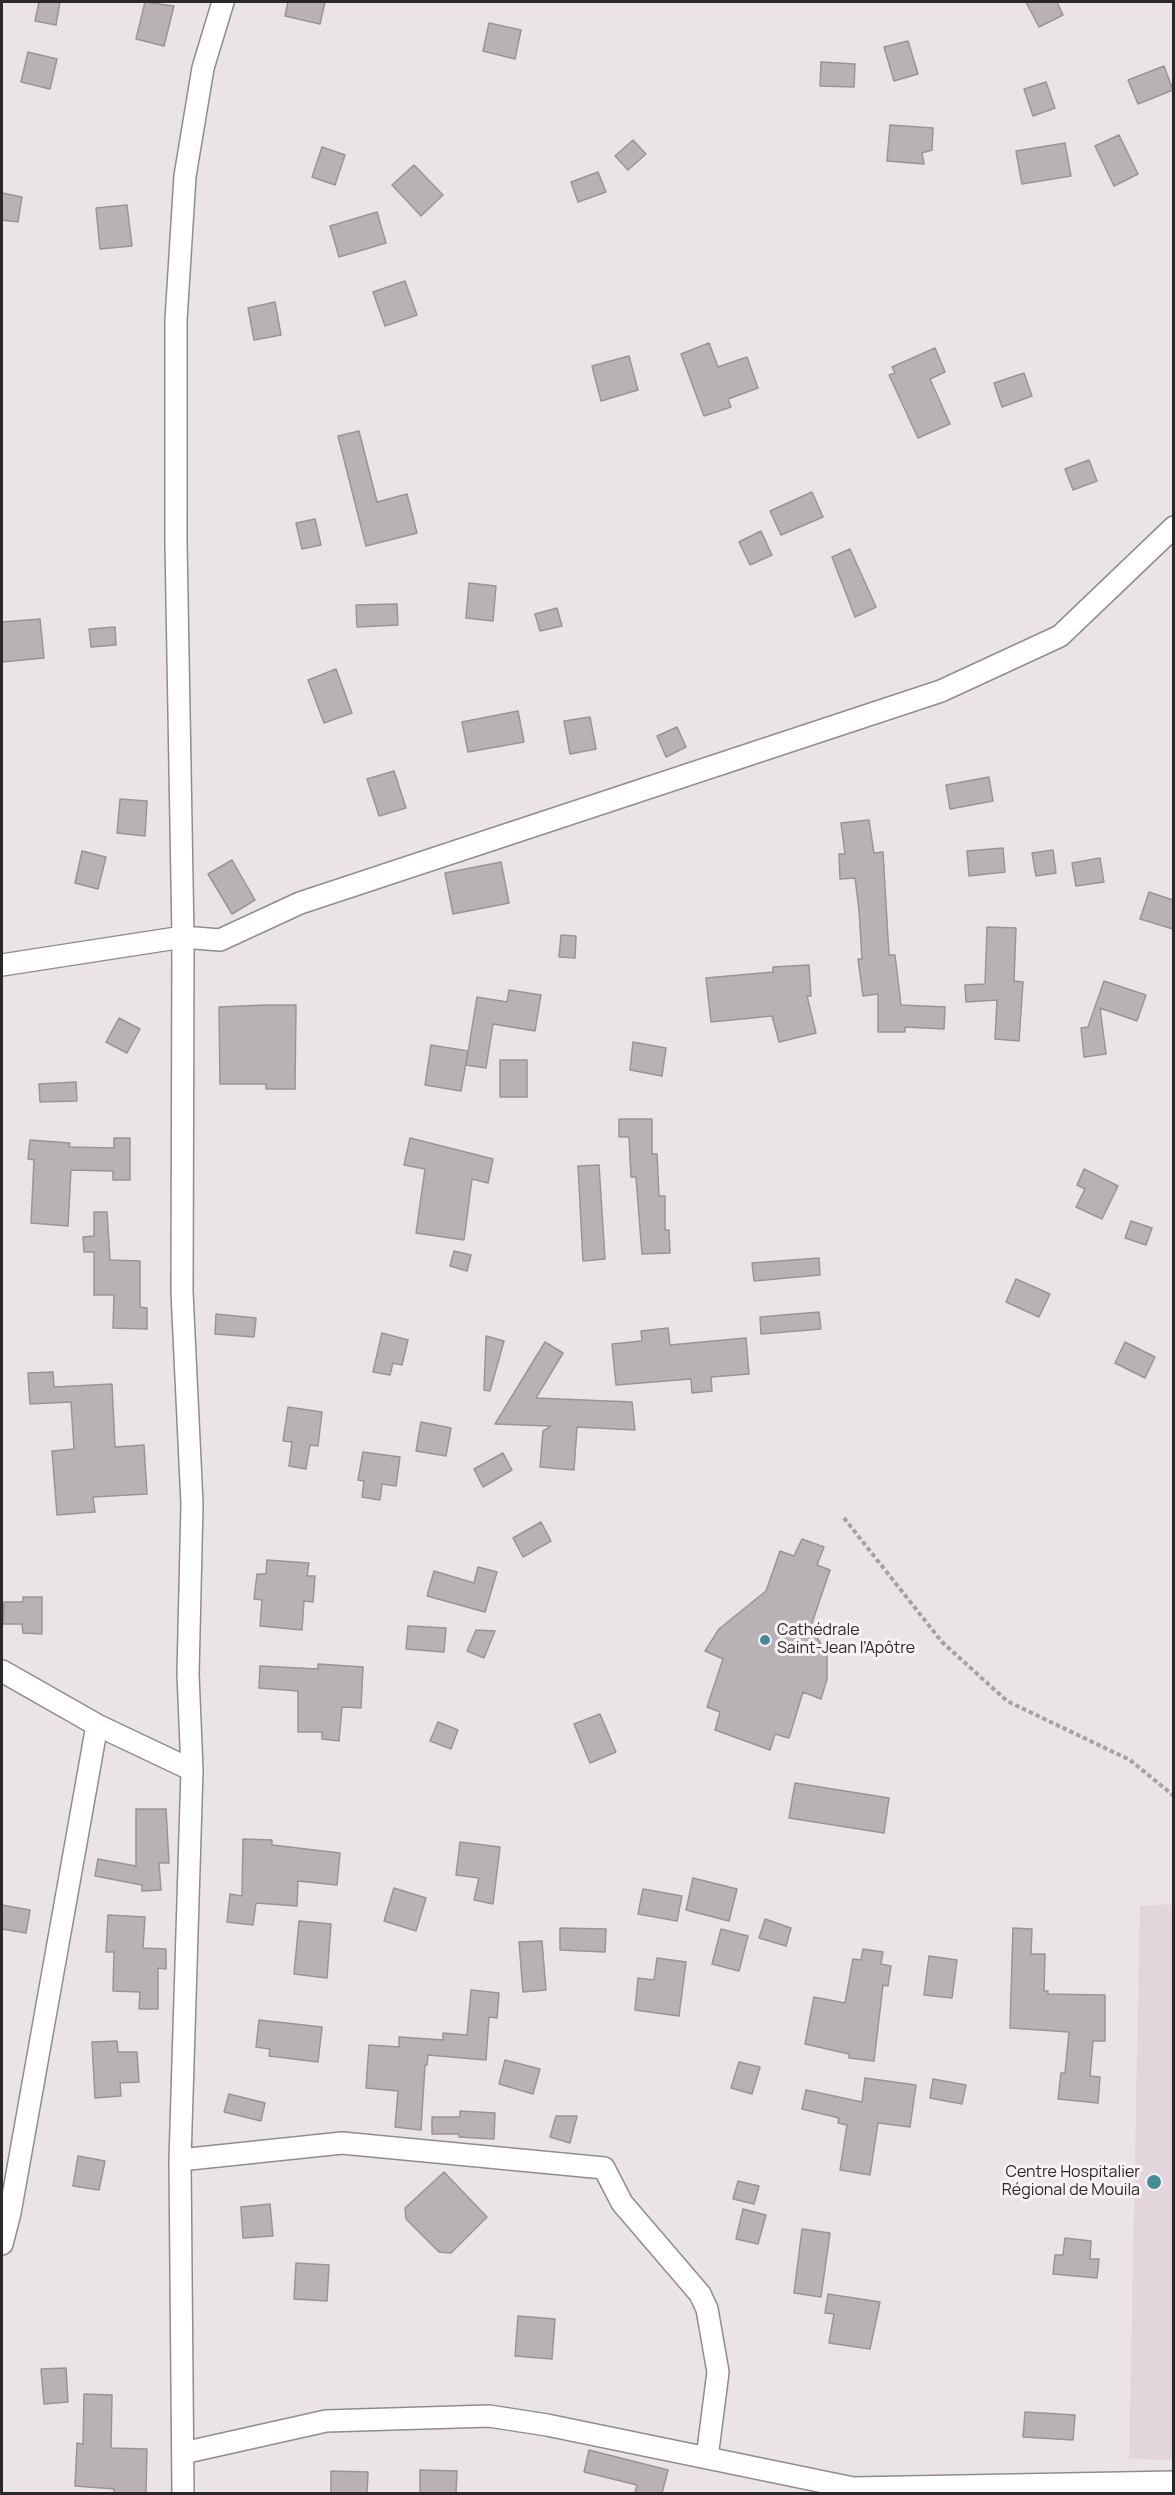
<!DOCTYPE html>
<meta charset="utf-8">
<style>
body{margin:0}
#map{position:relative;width:1175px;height:2495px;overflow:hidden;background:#ebe4e7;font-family:Manrope,sans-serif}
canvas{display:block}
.frame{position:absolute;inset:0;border:3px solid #2b282a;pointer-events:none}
</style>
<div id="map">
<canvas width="1175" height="2495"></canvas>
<div class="frame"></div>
</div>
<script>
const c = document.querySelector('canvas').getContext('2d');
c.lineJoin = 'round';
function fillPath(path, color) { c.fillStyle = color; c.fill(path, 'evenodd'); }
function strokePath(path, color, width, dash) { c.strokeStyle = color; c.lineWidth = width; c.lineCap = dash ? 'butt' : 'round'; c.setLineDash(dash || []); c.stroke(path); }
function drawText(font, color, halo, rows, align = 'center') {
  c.font = font + ' Manrope,sans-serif'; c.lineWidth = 6; c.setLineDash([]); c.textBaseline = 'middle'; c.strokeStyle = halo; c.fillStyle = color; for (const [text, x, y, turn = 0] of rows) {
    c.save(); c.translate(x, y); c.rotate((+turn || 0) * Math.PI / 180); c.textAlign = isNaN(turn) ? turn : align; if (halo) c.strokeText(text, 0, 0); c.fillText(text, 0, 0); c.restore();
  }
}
fillPath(new Path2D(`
 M1173 1904V2460L1129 2459 1140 1906Z`), '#e3d5dc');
const building = new Path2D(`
 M39 2H60L56 25 35 21Z
 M145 2 174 6 164 46 136 39Z
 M288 2H325L320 24 285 16Z
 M1026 2H1057L1063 15 1039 27Z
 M489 23 521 30 515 59 483 51Z
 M908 41 918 74 894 81 884 47Z
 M28 52 57 59 50 89 21 82Z
 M821 62 855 64 854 87 820 86Z
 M1164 66 1173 90 1138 104 1128 80Z
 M1046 82 1055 108 1033 116 1024 89Z
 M890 125 933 128 932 150 922 153 924 164 887 161Z
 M1119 135 1138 174 1114 186 1095 146Z
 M633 140 646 154 628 170 615 156Z
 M1065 143 1071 176 1022 184 1016 151Z
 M322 147 345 155 335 185 312 177Z
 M414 165 443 195 421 216 392 185Z
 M598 172 606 192 578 202 571 182Z
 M2 193 22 197 18 222 2 220Z
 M127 205 132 246 100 249 96 208Z
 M377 212 386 243 339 257 330 226Z
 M405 281 417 315 385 326 373 292Z
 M275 302 281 335 254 340 248 308Z
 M709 343 718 367 747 357 758 388 728 399 731 407 704 416 681 354Z
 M935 348 945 372 930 379 950 424 918 438 889 375 895 373 892 367Z
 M629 356 638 390 601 401 592 366Z
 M1024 373 1032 396 1002 407 994 383Z
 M359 431 377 502 407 494 417 533 366 546 338 436Z
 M1089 460 1097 481 1073 490 1065 469Z
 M812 492 823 517 781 535 770 511Z
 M315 519 321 545 302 549 296 523Z
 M761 531 772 555 750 565 739 542Z
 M850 549 876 607 855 617 832 557Z
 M469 583 496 586 493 621 466 618Z
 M397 604 398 625 357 627 356 605Z
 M557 608 562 626 540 631 535 614Z
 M40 619 44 658 2 662V622Z
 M115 627 116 645 91 647 89 629Z
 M336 669 352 713 324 723 308 680Z
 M518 711 524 742 468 752 462 722Z
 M590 717 596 749 570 754 564 721Z
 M677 727 686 747 666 757 657 736Z
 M394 771 406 808 379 816 367 779Z
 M989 777 993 801 950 809 946 785Z
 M120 799 147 801 145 836 117 833Z
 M869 820 874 853 883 852 889 955H895L901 1005 945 1007 944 1029 905 1027V1032H878V994L863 996 858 959H862L859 910 855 878 840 879 839 854H845L841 823Z
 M1003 848 1005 872 969 876 967 851Z
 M1053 850 1056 873 1036 876 1032 853Z
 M82 851 106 857 98 889 75 883Z
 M1100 858 1104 882 1076 886 1072 863Z
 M232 860 255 900 232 914 208 874Z
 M501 862 509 903 453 914 445 873Z
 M1149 892 1173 900V929L1140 919Z
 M987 927 1016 928 1014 981 1023 982 1019 1041 995 1039 997 1000 966 1002 965 985 985 984Z
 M561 935 576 936 575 958 559 957Z
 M809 965 811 996H807L816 1033 779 1042 772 1016 711 1022 706 978 773 972V967Z
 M1104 981 1146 995 1137 1021 1100 1008 1106 1054 1084 1057 1081 1028 1088 1027Z
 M509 990 541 995 535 1031 493 1024 486 1068 466 1065 477 997 507 1002Z
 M266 1005H296L295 1089H266V1084H220L219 1007Z
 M119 1018 140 1029 127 1053 106 1042Z
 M633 1042 666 1048 662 1076 630 1070Z
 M431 1045 468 1051 461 1091 425 1085Z
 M500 1060H527V1097H500Z
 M76 1082 77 1101 40 1102 39 1084Z
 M619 1119H652V1154H657L659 1196H665V1230H669L670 1253 642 1254 636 1177H631L629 1137H619Z
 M114 1138H130V1180H113V1171L71 1170 68 1226 31 1223 34 1160 28 1159 30 1140 70 1143 69 1147 114 1148Z
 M410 1138 493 1159 488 1183 472 1179 464 1240 416 1233 425 1169 404 1165Z
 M599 1165 605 1259 583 1261 578 1166Z
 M1084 1169 1118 1186 1102 1219 1076 1207 1085 1189 1077 1185Z
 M94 1212H107L110 1260 140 1261V1307L147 1308V1329L113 1328 114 1295H94V1252H84L83 1237 94 1236Z
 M1131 1221 1152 1228 1146 1245 1125 1238Z
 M454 1251 471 1255 467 1271 450 1266Z
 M819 1258 820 1275 754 1281 752 1263Z
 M1016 1279 1050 1294 1039 1317 1006 1302Z
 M819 1312 821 1329 761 1334 760 1317Z
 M216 1314 256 1318 254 1337 215 1334Z
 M668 1328 670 1345 746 1338 749 1374 711 1377 712 1391 692 1393 691 1379 616 1385 612 1344 642 1341 641 1331Z
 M382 1333 408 1340 402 1365 393 1363 390 1375 373 1372Z
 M486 1336 504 1341 490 1391 484 1390Z
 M545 1342 563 1353 536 1398 632 1402 635 1430 577 1427 574 1470 540 1467 543 1431 551 1426 495 1424Z
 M1125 1342 1155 1357 1145 1378 1115 1363Z
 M53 1372 54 1387 112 1384 115 1447 144 1445 147 1494 93 1497 95 1512 57 1515 52 1451 74 1449 71 1402 30 1404 28 1373Z
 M288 1407 322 1412 318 1446 310 1445 306 1469 289 1466 292 1442 283 1441Z
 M421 1422 451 1428 446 1456 416 1451Z
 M363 1452 400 1457 396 1486 382 1484 380 1500 362 1497 364 1481 358 1480Z
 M503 1453 512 1470 483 1487 474 1469Z
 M541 1522 551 1541 523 1557 513 1538Z
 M802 1539 824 1547 817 1565 830 1570 811 1626 827 1655V1679L821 1699 803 1692 789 1738 775 1734 770 1750 715 1730 720 1712 707 1707 723 1659 705 1651 719 1629 766 1591 780 1551 794 1556Z
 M267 1560 309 1563 307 1576H315L313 1602 304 1601 302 1630 260 1626 262 1600 254 1599 257 1574H266Z
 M478 1567 497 1572 485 1612 427 1596 434 1571 474 1583Z
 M23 1597H42V1634L23 1633 22 1624H3L4 1602H23Z
 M408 1626 446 1628 444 1652 406 1649Z
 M476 1630 495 1631 484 1658 467 1651Z
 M318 1664 363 1667 361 1708 342 1707 339 1741 322 1739V1732H298V1691L259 1688 260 1666 318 1669Z
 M600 1714 616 1752 590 1763 574 1724Z
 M438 1722 458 1730 451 1749 430 1741Z
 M795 1783 889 1798 884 1833 789 1818Z
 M136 1809H166L169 1863H159L161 1890 142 1891V1885L95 1876 98 1859 136 1866Z
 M243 1839 272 1840V1845L340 1853 337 1885 298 1881 297 1906 256 1903 253 1925 227 1922 230 1894 242 1896Z
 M460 1842 500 1847 493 1904 474 1900 479 1878 456 1875Z
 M693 1878 737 1889 729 1921 686 1910Z
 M394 1888 426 1898 416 1931 384 1921Z
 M643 1889 682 1896 677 1921 638 1914Z
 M2 1905 30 1910 26 1933 2 1929Z
 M108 1915 145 1917 143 1948 166 1949V1969L158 1968V2009H139L140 1992 113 1991 114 1952H106Z
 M765 1919 791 1928 786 1946 759 1938Z
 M299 1921 331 1924 327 1978 294 1974Z
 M560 1928 606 1929 605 1952 560 1950Z
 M1013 1928 1032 1929 1031 1954H1045L1044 1991H1048V1994L1105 1995V2041H1093L1090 2076 1100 2077 1098 2103 1058 2099 1061 2073H1065L1069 2032 1010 2028Z
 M721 1929 748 1936 739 1971 712 1964Z
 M542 1941 546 1990 523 1992 519 1942Z
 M863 1949 883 1952 881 1964 891 1966 888 1986 883 1985 874 2061 849 2058V2054L805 2044 814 1997 845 2003 853 1959 861 1960Z
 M929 1956 957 1960 952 1998 924 1995Z
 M657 1958 686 1962 679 2016 635 2010 638 1978 654 1980Z
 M471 1990 499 1993 497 2018 489 2017 486 2060 428 2055 427 2065H425L421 2130 395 2127 398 2091 366 2088 369 2045 399 2047V2037L443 2040V2033L467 2035Z
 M259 2020 322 2027 318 2062 269 2056 270 2049 256 2047Z
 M117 2041 118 2052H137L139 2082 120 2083 121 2096 95 2098 92 2042Z
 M505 2060 540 2069 533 2094 499 2084Z
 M739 2062 760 2067 752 2094 731 2088Z
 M865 2078 916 2085 910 2127 878 2123 870 2175 840 2170 847 2125 838 2123 839 2118 802 2109 806 2090 862 2102Z
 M933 2079 966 2085 962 2104 930 2098Z
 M229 2094 265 2103 261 2121 224 2112Z
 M460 2111 495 2113 494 2139 459 2137V2134H432V2117H460Z
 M556 2116H577L570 2143 550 2137Z
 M78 2156 105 2161 99 2190 73 2186Z
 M444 2172 487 2217 451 2253 439 2252 406 2219 405 2208Z
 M738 2181 759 2186 754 2204 733 2199Z
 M270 2204 273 2236 243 2238 241 2207Z
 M743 2209 766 2215 758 2244 736 2239Z
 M802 2229 830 2233 821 2297 794 2293Z
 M1065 2238 1091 2241 1090 2259H1099L1097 2278 1053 2274 1055 2255H1063Z
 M296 2263 329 2265 327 2301 294 2299Z
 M828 2294 880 2302 870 2349 829 2343 834 2314 825 2313Z
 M518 2316 555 2319 552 2359 515 2356Z
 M66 2368 68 2402 44 2404 41 2369Z
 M84 2394 112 2395 111 2448 147 2449 146 2493H114V2489L75 2486 77 2443 83 2444Z
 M1025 2412 1075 2415 1073 2440 1023 2437Z
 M589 2450 668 2470 662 2493H635L637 2485 584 2472Z
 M420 2470 457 2471 456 2493H420Z
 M331 2471 368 2472 367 2493H331Z`);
fillPath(building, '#b8b2b5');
strokePath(building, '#9a9497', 1.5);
const street = new Path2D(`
 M2 965 183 937 220 940 300 903 941 691 1060 636 1174 527
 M2 1671 97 1725 192 1770
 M180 2160 342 2143 604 2168 622 2203 700 2294 707 2309 718 2372 707 2458
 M2 2244 10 2213 97 1725
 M183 2453 326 2421 489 2416 547 2425 853 2488 1174 2482
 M183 2494 180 2160 192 1770 188 1674 192 1504 182 1292 183 937 176 543V320L185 176 203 68 223 2`);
strokePath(street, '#928b8e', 24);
strokePath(new Path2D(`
 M844 1518 942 1642 1007 1701 1130 1760 1174 1796`), '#a6a1a3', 4, [4.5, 3]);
strokePath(street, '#fff', 21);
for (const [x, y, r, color] of [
 [765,1640,6,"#458c95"],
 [1154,2182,8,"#458c95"]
]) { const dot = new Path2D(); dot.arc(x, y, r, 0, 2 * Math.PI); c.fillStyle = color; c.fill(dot); strokePath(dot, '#f8f1f5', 2); }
drawText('16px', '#2b282a', '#f8f1f5', [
 ["Cathédrale",777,1631],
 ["Saint-Jean l’Apôtre",777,1649],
 ["Centre Hospitalier",1140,2173,"right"],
 ["Régional de Mouila",1140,2191,"right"]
], 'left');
</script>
